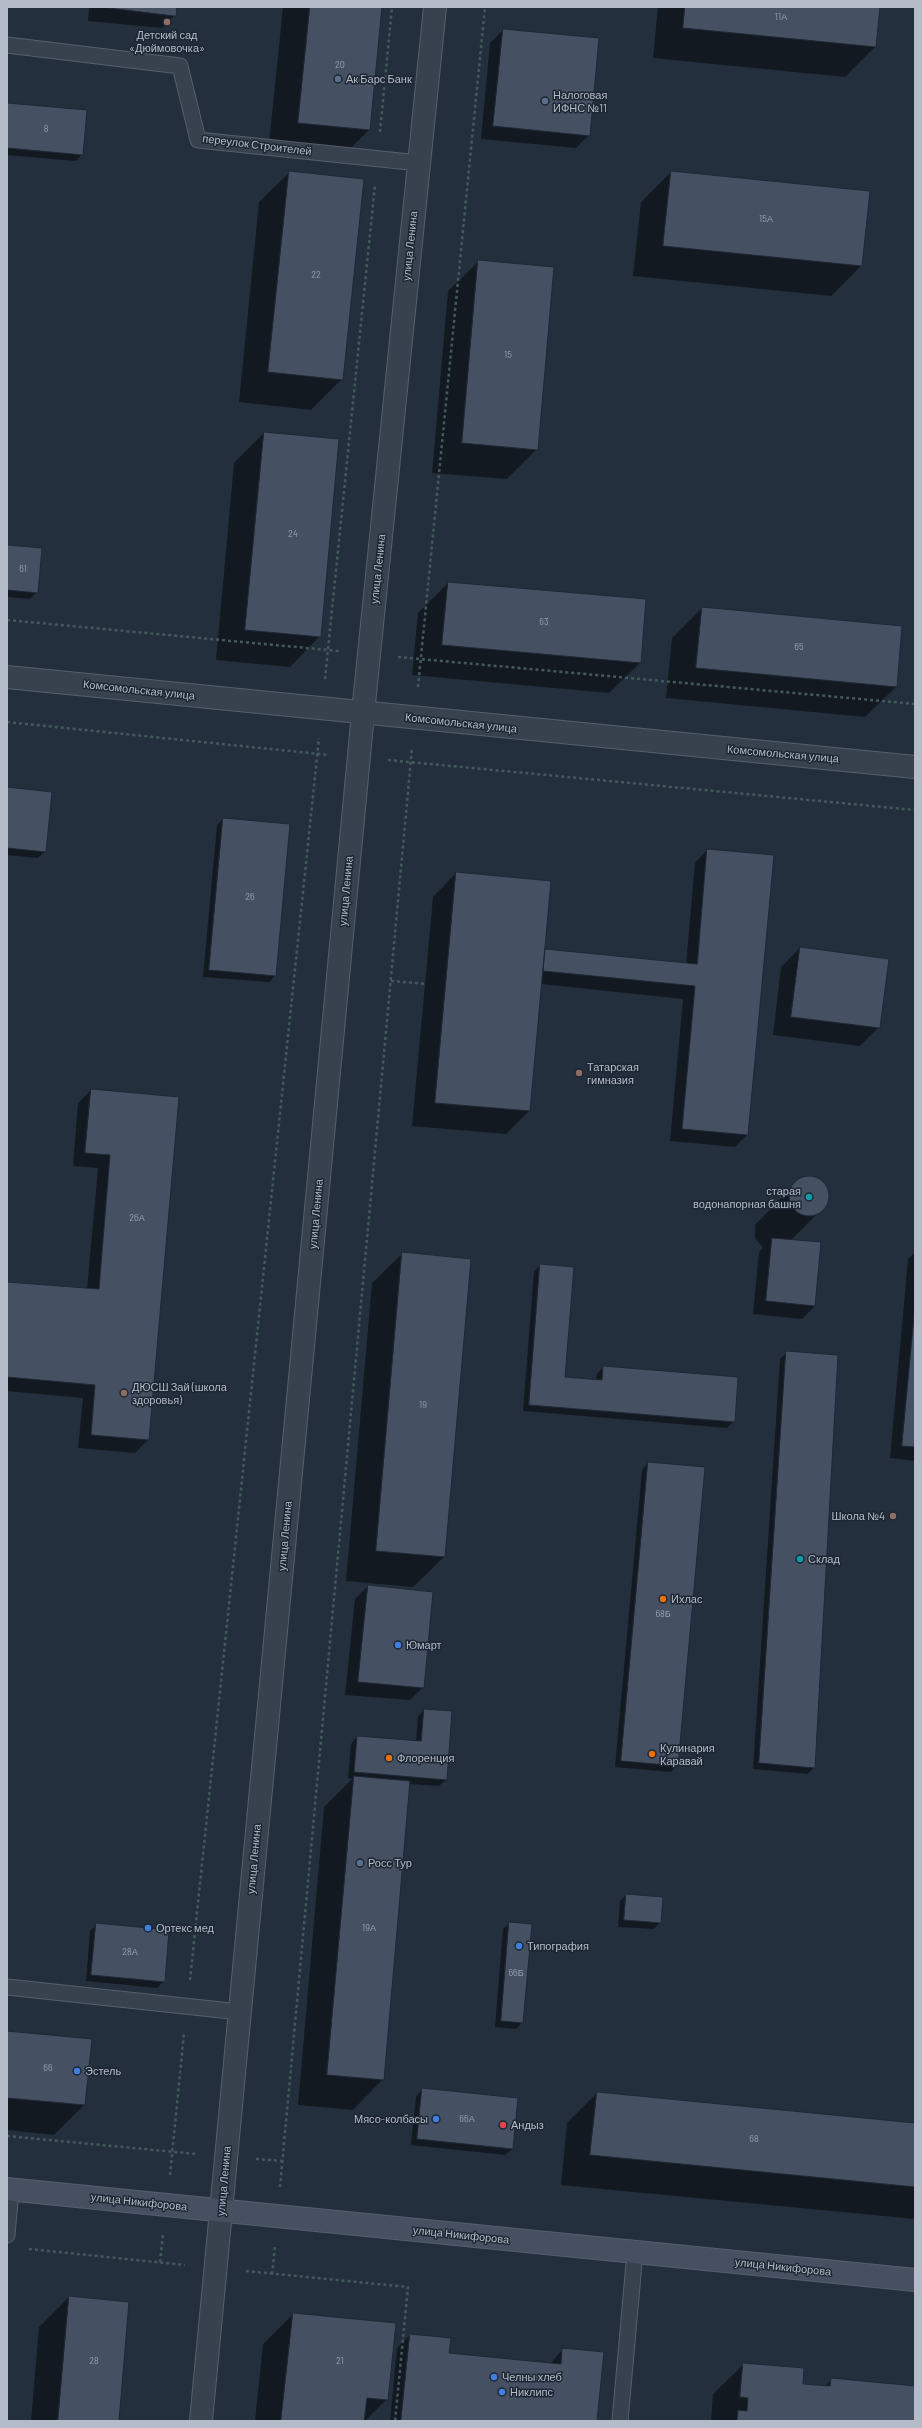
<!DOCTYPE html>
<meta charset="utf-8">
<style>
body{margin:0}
#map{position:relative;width:922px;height:2428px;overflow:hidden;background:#242f3e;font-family:Barlow,sans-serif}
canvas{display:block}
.frame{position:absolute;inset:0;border:8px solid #b4bcc9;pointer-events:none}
</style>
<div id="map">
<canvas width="922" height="2428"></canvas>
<div class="frame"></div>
</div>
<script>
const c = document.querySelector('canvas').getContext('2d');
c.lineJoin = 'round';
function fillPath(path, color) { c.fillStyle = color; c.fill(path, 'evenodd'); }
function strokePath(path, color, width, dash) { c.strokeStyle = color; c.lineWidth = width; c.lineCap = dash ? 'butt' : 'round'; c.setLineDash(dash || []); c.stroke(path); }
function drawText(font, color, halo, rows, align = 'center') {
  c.font = font + ' Barlow,sans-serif'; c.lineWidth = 3; c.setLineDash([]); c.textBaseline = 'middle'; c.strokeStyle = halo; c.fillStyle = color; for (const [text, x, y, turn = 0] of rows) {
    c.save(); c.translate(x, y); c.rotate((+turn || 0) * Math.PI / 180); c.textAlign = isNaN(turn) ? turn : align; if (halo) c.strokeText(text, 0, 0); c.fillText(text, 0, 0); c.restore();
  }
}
fillPath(new Path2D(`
 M89 7H176L175 15 162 28 88 21Z
 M283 7H381L369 130 339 160 268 153Z
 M658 7H879L875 47 845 77 653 58Z
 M503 30 589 135 576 148 481 139 490 43Z
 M7 104 82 154 76 161 7 155Z
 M290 172 342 379 311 410 239 402 259 202Z
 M671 172 861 266 831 296 633 276 641 202Z
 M479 261 537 449 507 479 432 473 448 291Z
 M264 433 320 636 290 667 216 660 234 463Z
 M7 546 37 592 30 599 7 597Z
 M448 583 640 663 609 693 412 675 418 613Z
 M702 608 896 687 865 717 666 698 672 638Z
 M7 788 45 851 38 858 7 855Z
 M223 819 275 976 269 982 203 977 217 825Z
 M707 850 748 1134 735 1147 670 1141 683 999 541 984 529 1111 506 1134 412 1126 433 897 456 873 543 951 545 950 686 964 695 863Z
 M800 948 879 1027 860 1046 773 1035 781 967Z
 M91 1090 178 1098 148 1440 135 1453 78 1448 83 1398 7 1391V1283L87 1289 98 1168 73 1166 78 1103Z
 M803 1178H815L821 1181 828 1192 826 1205 790 1241 815 1306 802 1319 753 1314 759 1252 763 1248 755 1238V1225L798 1181Z
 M915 1252V1461L890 1458 908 1259Z
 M403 1253 444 1557 413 1587 346 1581 372 1283Z
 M541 1265 564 1378 596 1380 597 1374 603 1367 734 1421 727 1428 523 1411 534 1271Z
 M787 1352 814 1767 808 1774 753 1769 780 1359Z
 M648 1463 677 1766 671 1772 615 1767 642 1470Z
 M368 1586 423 1687 410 1700 345 1695 355 1599Z
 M424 1710 446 1780 439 1786 409 1784 383 2079 353 2110 298 2105 324 1807 352 1779 348 1778 351 1744 357 1737 416 1742 418 1716Z
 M626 1895 660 1922 654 1929 618 1927 620 1901Z
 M510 1923 522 2023 516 2029 495 2027 503 1929Z
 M97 1924 164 1981 157 1988 86 1981 90 1931Z
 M7 2032 84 2105 54 2135 7 2130Z
 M423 2089 512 2149 505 2155 411 2145 416 2096Z
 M597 2093 915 2124V2219L561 2185 567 2123Z
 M69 2297 118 2421H31L39 2327Z
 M293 2314 387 2399 365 2421H255L263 2344Z
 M410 2335 448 2354 550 2364 563 2349 596 2421H390L397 2348Z
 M744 2364 802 2385 824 2387 832 2379 915 2387V2421H711L713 2394Z`), '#0007');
const building = new Path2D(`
 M101 7H177L176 16Z
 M310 7H382L370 130 298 123Z
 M685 7H880L876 47 683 28Z
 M503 29 599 38 590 136 493 126Z
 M7 103 87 110 83 155 7 148Z
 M289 171 364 179 343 380 268 372Z
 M671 171 870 191 862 266 663 246Z
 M478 260 554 267 538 450 462 443Z
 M264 432 339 439 321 637 245 630Z
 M7 545 42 548 38 593 7 590Z
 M448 582 646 599 641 663 442 645Z
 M702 607 902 626 897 687 696 668Z
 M7 787 52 792 46 852 7 848Z
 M223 818 290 824 276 976 209 970Z
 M707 849 774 855 748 1135 682 1129 695 986 543 971 545 949 697 964Z
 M456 872 551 881 530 1111 435 1103Z
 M800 947 889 959 880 1028 791 1017Z
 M91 1089 179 1097 149 1440 91 1435 95 1385 7 1377V1282L99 1289 110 1155 85 1153Z
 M789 1196a20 20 0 1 1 40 0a20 20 0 1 1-40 0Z
 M772 1238 821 1242 815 1306 766 1301Z
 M402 1252 471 1259 445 1557 376 1551Z
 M540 1264 574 1267 565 1377 602 1380 603 1366 738 1377 735 1422 529 1405Z
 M915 1306V1447L902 1446Z
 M786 1351 838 1355 815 1768 759 1763Z
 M648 1462 705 1467 678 1766 621 1761Z
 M368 1585 433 1592 424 1688 358 1682Z
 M424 1709 452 1711 447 1780 354 1772 357 1736 421 1741Z
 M354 1776 410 1781 384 2080 327 2075Z
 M626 1894 663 1897 661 1923 624 1920Z
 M509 1922 532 1924 523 2023 501 2021Z
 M96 1923 169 1930 165 1982 91 1975Z
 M7 2031 92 2039 85 2105 7 2098Z
 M422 2088 518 2098 513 2149 417 2139Z
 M597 2092 915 2123V2187L590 2155Z
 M69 2296 129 2302 119 2421H58Z
 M293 2313 396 2323 388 2400 367 2398 364 2421H281Z
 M410 2334 451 2338 449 2353 561 2364 562 2348 604 2352 597 2421H401Z
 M743 2363 804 2368 803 2384 830 2386 831 2378 915 2386V2421H737L738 2410 747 2411 748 2398 740 2397Z`);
fillPath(building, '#455162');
strokePath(building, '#1f2835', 1);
const service = new Path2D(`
 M7 45 180 66 198 140 419 163
 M7 1987 240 2012
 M7 2235 11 2190
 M620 2421 635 2252`);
const minor = new Path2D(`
 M201 2421 221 2211`);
const tertiary = new Path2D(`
 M7 677 915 767
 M221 2211 363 713 435 7`);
const secondary = new Path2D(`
 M7 2189 915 2280`);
strokePath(service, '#565f6c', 17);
strokePath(minor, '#565f6c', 24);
strokePath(tertiary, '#565f6c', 24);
strokePath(secondary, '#565f6c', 24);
strokePath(new Path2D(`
 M380 132 392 7
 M7 620 339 651
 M398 657 915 704
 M325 679 375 185
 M418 687 485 7
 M7 722 329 755
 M388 760 915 810
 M391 981 426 984
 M190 1980 319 738
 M7 2136 196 2154
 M256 2159 283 2161
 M170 2175 184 2033
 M280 2187 412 748
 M29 2249 185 2265
 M160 2262 163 2234
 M246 2271 408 2287 395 2421
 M272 2274 275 2246`), '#44595c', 2.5, [3, 3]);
strokePath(service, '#38414e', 15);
strokePath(minor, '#38414e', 22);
strokePath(tertiary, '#38414e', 22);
strokePath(secondary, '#465061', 22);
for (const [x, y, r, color] of [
 [167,22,4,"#8d6e63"],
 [338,79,4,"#5c6f8a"],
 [545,101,4,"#5c6f8a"],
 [579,1073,4,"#8d6e63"],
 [809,1197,4,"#0f9aa8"],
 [124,1393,4,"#8d6e63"],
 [893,1516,4,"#8d6e63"],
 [800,1559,4,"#0f9aa8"],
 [663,1599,4,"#e8710a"],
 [398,1645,4,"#3f7fe0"],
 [652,1754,4,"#e8710a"],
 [389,1758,4,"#e8710a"],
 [360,1863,4,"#5c6f8a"],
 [148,1928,4,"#3f7fe0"],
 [519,1946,4,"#3f7fe0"],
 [77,2071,4,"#3f7fe0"],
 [436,2119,4,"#3f7fe0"],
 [503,2125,4,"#e0444e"],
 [494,2377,4,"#3f7fe0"],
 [502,2392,4,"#3f7fe0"]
]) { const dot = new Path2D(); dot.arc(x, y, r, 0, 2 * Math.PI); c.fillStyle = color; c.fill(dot); strokePath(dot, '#1d2633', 1.5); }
drawText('9px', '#98a1af', null, [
 ["11А",781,17],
 ["20",340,65],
 ["8",46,129],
 ["15А",766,219],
 ["22",316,275],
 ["15",508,355],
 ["24",293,534],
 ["61",23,569],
 ["63",544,622],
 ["65",799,647],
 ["26",250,897],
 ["26А",137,1218],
 ["19",423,1405],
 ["68Б",663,1614],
 ["19А",369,1928],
 ["28А",130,1952],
 ["66Б",516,1973],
 ["66",48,2068],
 ["66А",467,2119],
 ["68",754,2139],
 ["28",94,2361],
 ["21",340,2361]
]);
drawText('11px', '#b4bcc9', '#1d2633', [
 ["Детский сад",167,35,"center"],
 ["«Дюймовочка»",167,48,"center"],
 ["Ак Барс Банк",346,79],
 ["Налоговая",553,95],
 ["ИФНС №11",553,108],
 ["Татарская",587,1067],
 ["гимназия",587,1080],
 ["старая",801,1191,"right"],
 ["водонапорная башня",801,1204,"right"],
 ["ДЮСШ Зай (школа",132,1387],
 ["здоровья)",132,1400],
 ["Школа №4",885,1516,"right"],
 ["Склад",808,1559],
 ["Ихлас",671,1599],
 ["Юмарт",406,1645],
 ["Кулинария",660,1748],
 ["Каравай",660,1761],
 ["Флоренция",397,1758],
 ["Росс Тур",368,1863],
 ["Ортекс мед",156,1928],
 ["Типография",527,1946],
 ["Эстель",85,2071],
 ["Мясо-колбасы",428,2119,"right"],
 ["Андыз",511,2125],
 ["Челны хлеб",502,2377],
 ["Никлипс",510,2392]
], 'left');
drawText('11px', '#b4bcc9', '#1d2633', [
 ["переулок Строителей",257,145,7],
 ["улица Ленина",410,246,-84],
 ["улица Ленина",378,569,-84],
 ["Комсомольская улица",139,690,6],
 ["Комсомольская улица",461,723,6],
 ["Комсомольская улица",783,754,5],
 ["улица Ленина",346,891,-85],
 ["улица Ленина",316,1214,-85],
 ["улица Ленина",285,1536,-85],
 ["улица Ленина",254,1859,-85],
 ["улица Ленина",224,2181,-85],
 ["улица Никифорова",139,2202,6],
 ["улица Никифорова",461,2235,6],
 ["улица Никифорова",783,2267,6]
]);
</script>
